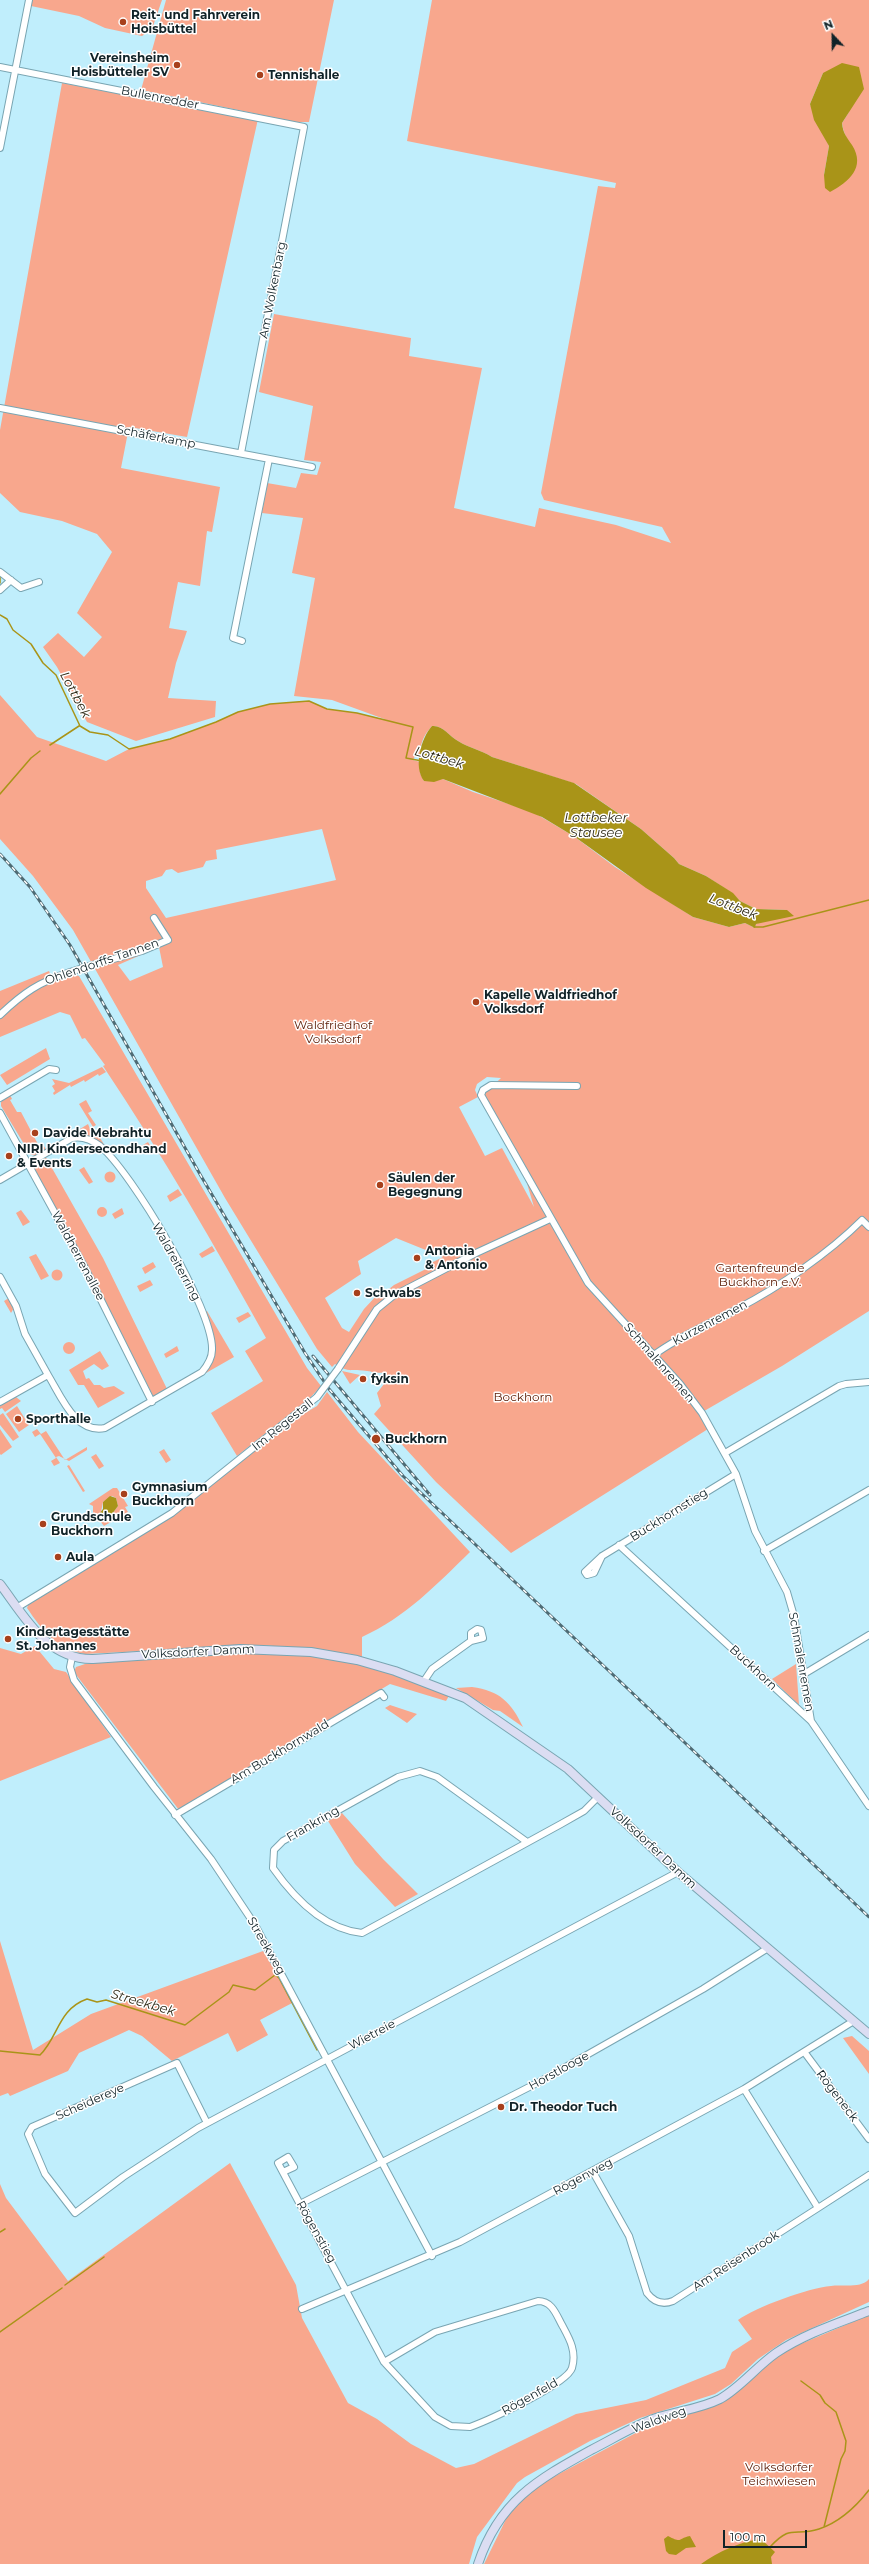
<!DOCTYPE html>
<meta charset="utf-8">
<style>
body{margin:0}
#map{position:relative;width:869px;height:2564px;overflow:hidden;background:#c0eefc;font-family:Montserrat,sans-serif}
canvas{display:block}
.north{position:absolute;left:813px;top:16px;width:40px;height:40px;-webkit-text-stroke:3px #fff;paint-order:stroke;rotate:338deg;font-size:11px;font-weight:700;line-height:16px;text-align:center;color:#112328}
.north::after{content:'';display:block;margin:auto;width:14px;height:18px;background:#112328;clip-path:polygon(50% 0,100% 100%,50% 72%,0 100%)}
.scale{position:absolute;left:723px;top:2530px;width:84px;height:18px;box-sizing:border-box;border:2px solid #112328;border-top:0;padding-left:5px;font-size:12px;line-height:14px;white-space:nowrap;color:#112328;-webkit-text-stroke:3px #fff;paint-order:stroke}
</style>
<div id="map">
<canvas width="869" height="2564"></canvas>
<div class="north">N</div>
<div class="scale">100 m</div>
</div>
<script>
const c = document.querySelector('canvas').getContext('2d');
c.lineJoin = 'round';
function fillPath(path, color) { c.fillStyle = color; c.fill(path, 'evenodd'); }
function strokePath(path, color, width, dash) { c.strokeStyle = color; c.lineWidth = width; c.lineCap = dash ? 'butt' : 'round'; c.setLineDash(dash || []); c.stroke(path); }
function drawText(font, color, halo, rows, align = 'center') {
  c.font = font + ' Montserrat,sans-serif'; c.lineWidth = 3; c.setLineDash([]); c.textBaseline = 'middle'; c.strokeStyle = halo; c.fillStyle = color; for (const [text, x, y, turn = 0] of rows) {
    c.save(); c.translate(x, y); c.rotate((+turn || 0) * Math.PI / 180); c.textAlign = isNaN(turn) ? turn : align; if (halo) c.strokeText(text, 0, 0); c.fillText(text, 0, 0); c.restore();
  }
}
fillPath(new Path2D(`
 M32 0H162L152 29 142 36 105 28 79 16 31 6Z
 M166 0H334L309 122H296L141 90Z
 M432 0H869V1311L782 1366 699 1414 708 1429 511 1553 436 1482 374 1414 381 1406 377 1393 384 1384 381 1380 385 1372C376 1374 375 1372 367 1371 357 1369 346 1373 335 1364L332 1367 317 1349 225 1198 73 930 33 876 0 839V695L37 737 106 761 129 749 170 739 216 722 238 712 270 704 309 701 327 709 357 713 387 720 332 700 294 696 315 578 292 573 303 518 262 513 267 483 296 488 301 473 317 475 321 462 304 460 313 406 259 392 274 314 411 338 409 356 482 368 454 508 535 527 539 508 616 525 671 543 662 527 544 500 541 493 598 186 615 188 616 183 407 141ZM823 73 849 112 842 123C844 138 853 148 857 163L824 175 829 146 810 104ZM432 726C443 725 449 736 458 741 469 748 481 750 492 757L576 784 641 829 674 858 679 864 706 876 732 893 740 901 756 909 787 910 756 924 755 928 745 923 729 927 693 917 615 867 575 837 533 812 473 792 443 779 424 781 420 773V762L413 760 415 756 421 757C419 744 424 735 432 726ZM322 829 336 880 166 918 146 888V881L162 876 166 870 172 869 178 873 203 867 206 861 217 859 216 850ZM159 947 163 967 130 981 118 965ZM487 1077 501 1078 484 1094 483 1099 520 1160 534 1207 502 1148 485 1156 459 1107 478 1097 475 1090 477 1084ZM396 1238 443 1257 425 1266 426 1269 394 1285 379 1297 377 1295 364 1309 349 1332 342 1328 325 1298 361 1274 358 1261Z
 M62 83 258 119 187 437 129 427 121 468 220 487 212 532 207 531 200 586 178 582 169 628 187 631 176 663 168 698 216 701 215 717 136 741 87 722 57 667 43 647 58 633 84 657 102 637 77 613 112 552 97 534 62 521 20 512 0 493V430Z
 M49 971 51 976 25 989 0 1011V991Z
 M71 974 79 976 307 1368 321 1386 309 1399 237 1456 211 1413 263 1381 245 1351 266 1338C215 1246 162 1154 103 1066L105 1065 85 1038 82 1039 70 1015 60 1012 0 1037V1015L22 994Z
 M46 1048 50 1059 7 1085 0 1075Z
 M102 1067 106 1072 99 1076 98 1074 85 1082 84 1080 71 1087 70 1085 54 1095 53 1093 55 1091 52 1086 55 1084 52 1079 69 1083Z
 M10 1095 12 1099 10 1100 17 1112H21L40 1148 44 1146 46 1150 35 1156 30 1154 1 1106V1102Z
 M86 1100 92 1111 88 1113 96 1125 93 1127 79 1104Z
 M88 1124 90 1129 93 1127 107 1149C99 1143 84 1137 80 1129Z
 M148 1142 151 1147 141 1153 138 1148Z
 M44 1154 103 1258 169 1393 155 1400 78 1249 32 1167V1161Z
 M84 1167 93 1182 89 1184 79 1170Z
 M104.5 1177a5.5 5.5 0 1 1 11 0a5.5 5.5 0 1 1-11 0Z
 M178 1189 182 1195 170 1202 167 1196Z
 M97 1212a5 5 0 1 1 10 0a5 5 0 1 1-10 0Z
 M122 1208 124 1214 115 1219 112 1214Z
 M21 1210 30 1222 23 1226 16 1213Z
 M212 1246 215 1251 202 1258 199 1254Z
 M36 1254 49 1276 41 1280 29 1257Z
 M153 1262 156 1267 145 1274 142 1268Z
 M51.5 1275a5.5 5.5 0 1 1 11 0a5.5 5.5 0 1 1-11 0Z
 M150 1280 153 1285 140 1292 137 1286Z
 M9 1298 14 1308 11 1313 4 1301Z
 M207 1311 234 1357 206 1373 202 1372 211 1357 203 1313Z
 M248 1312 251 1316 239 1323 236 1318Z
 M63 1348a6 6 0 1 1 12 0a6 6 0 1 1-12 0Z
 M177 1346 179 1351 166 1358 164 1354Z
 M100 1351 109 1366 102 1370 94 1364 83 1371 86 1379 89 1378 94 1385H100L104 1388 114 1386 125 1393 98 1408 84 1385H78L69 1370Z
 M342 1371 360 1375 350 1384Z
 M327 1392 358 1432 470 1552C436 1585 406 1617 362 1637V1658L310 1649 261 1645 85 1654C57 1650 42 1630 27 1608L29 1603 171 1517 242 1459 295 1419 317 1406Z
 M16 1397 21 1401 5 1412 2 1408 0 1409V1406Z
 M17 1406 29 1425 19 1432 6 1414Z
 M3 1413 19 1437 13 1441 0 1425V1415Z
 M0 1429 12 1447 1 1455 0 1454Z
 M37 1429 41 1434 46 1431 65 1460 87 1447V1450L69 1461 59 1456 56 1457 60 1463 54 1466 51 1461 56 1458 40 1434 35 1437 32 1432Z
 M164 1449 171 1460 166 1463 159 1452Z
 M96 1454 104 1466 99 1469 91 1457Z
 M69 1465 85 1491 83 1492 67 1466Z
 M113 1488H117L128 1506 125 1507 128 1512 104 1526 100 1521 98 1522 93 1513V1506L89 1504ZM112 1496 116 1498 118 1506 112 1514 100 1517 103 1502Z
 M35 1646 54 1669 66 1672 111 1737 0 1781V1648L21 1654Z
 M284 1652 347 1661 376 1668 450 1694 446 1701 390 1684 179 1810 74 1672 76 1667 85 1664 211 1653Z
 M796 1664 799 1705 772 1679Z
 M472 1687C500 1691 511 1702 523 1727L500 1711 493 1710 456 1688Z
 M390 1705 417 1714 407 1723 385 1708Z
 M342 1813 383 1859 418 1894 395 1907 355 1864 328 1821Z
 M0 1941 33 2050 91 2014 263 1951 294 2002 260 2020 268 2035 237 2052 228 2033 172 2061 142 2036 129 2030 79 2053 68 2071 10 2096 8 2093 0 2096Z
 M852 2036 869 2051V2074L843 2038Z
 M230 2163 296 2285 302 2318 348 2403 377 2419 411 2444 456 2468 474 2464 576 2414 646 2400 725 2368 732 2352 752 2339 738 2320C756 2307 808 2288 831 2286 842 2284 861 2289 869 2279V2302L786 2340 758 2359 731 2384 715 2394 640 2418 590 2441 525 2477 517 2483 477 2537 469 2564H0V2184L6 2198 68 2281Z
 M869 2315V2564H484L509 2513 540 2484 645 2428 723 2402 777 2354Z`), '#f8a78d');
fillPath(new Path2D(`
 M842 63 859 67 864 89 842 123C843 133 846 136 852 145 866 167 849 182 830 192L825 188 824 175 829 146 814 120 810 104 823 73Z
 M432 726C443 725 449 736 458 741 469 748 481 750 492 757L574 783 641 829 674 858 679 864 706 876 733 893 740 901 756 909 787 910 794 916 756 924 755 928 745 923 729 927 693 917 646 888 575 837 542 817 443 779 434 782 424 781C413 767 421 738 432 726Z
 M110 1496 116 1498 118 1506 112 1514 100 1517 99 1514 103 1509V1502Z
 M668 2536C683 2544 678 2538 690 2536L696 2547 686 2548 676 2555 669 2554 666 2551 664 2539Z
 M761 2539 775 2552 771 2557 772 2564H701C718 2552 741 2541 761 2539Z`), '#a99418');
strokePath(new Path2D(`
 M0 583V576
 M0 615 7 619 13 630 31 644 43 663 56 675 80 726 90 732 108 735 129 749 170 739 216 722 238 712 270 704 309 701 327 709 357 713 413 727 406 758 422 761
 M50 745 79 726
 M0 794 31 758 40 751
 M754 927H763L869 900
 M0 2051 40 2055C58 2038 58 2009 87 1999L97 2002 106 2000 185 2025 229 1992 233 1985 255 1990 275 1975 279 1978 317 2050
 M0 2232 5 2229
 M65 2285 104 2257
 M0 2332 62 2288
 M801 2381 820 2395 825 2403 836 2412 846 2441 845 2451 841 2459 824 2527
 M770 2547C792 2523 794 2537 819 2529 840 2522 855 2508 869 2490`), '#a99418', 1.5);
const minor = new Path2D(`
 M0 67 304 127 241 453
 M0 148 29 0
 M0 408 312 467
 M0 572 21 588 39 582
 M0 590 11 580
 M242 641 233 638 269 459
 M92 965 142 951 168 940 154 918
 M0 1015C23 993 39 982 70 972
 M577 1086 491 1085 483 1090 481 1095 588 1283 680 1384 702 1413 736 1474 755 1531 787 1592 794 1616 811 1721
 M0 1098 49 1069 56 1070
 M0 1113 85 1268 152 1402
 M0 1180 72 1138C82 1136 92 1140 100 1146 131 1171 214 1310 212 1350 212 1359 207 1366 202 1372L105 1428C75 1434 61 1396 48 1375L0 1402
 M0 1277 16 1306 25 1334 48 1375
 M654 1355C679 1336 710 1324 737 1309 779 1287 828 1254 862 1220L869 1227
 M338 1369 377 1309 393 1296 476 1253 550 1219
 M725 1453 839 1386 846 1384 869 1382
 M619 1545 811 1721 869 1806
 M764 1551 869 1490
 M602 1556 594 1573 587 1575 585 1572 602 1556 736 1474
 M18 1607 172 1513 317 1397
 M72 1657 70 1667 74 1680 154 1787 211 1859 255 1925 432 2256
 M804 1674 869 1635
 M424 1681 432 1669 471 1641 483 1638 481 1630 477 1629 471 1633V1641
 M175 1815 381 1693 384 1697
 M527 1842 437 1777 420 1771 398 1777 283 1841 274 1850 273 1868C294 1898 324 1929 362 1933L561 1824 584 1811 598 1797
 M805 2053 869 2139
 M207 2123 177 2063 32 2127 28 2134 45 2174 75 2213 123 2177 198 2128 678 1872
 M283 2172 294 2167 288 2157 278 2163 384 2362 435 2417 451 2426 470 2427C489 2420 567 2384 572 2368 577 2351 569 2338 562 2325 556 2314 552 2301 538 2301L435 2332 384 2362
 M593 2172 629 2236 647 2293C654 2302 663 2305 673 2301L818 2208 744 2089
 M300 2204 539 2082 703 1989 768 1948
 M818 2208 869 2175
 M302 2309 460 2242 744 2089 852 2022`);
const secondary = new Path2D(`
 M0 1584C25 1617 47 1660 93 1659L240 1649 311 1652 357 1660 395 1671 465 1698 568 1769 678 1872 869 2034
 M478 2564C499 2501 537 2480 591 2450 613 2439 633 2426 656 2418 677 2411 700 2409 720 2399 741 2387 756 2367 776 2353 804 2334 838 2323 869 2311`);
strokePath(minor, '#79a5b2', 8);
strokePath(secondary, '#79a5b2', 10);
strokePath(minor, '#fff', 6);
strokePath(secondary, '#dbddf2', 8);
const rail = new Path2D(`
 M0 854 30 887 70 945 201 1176 305 1353 329 1389 403 1476 869 1917
 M313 1356 430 1495`);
strokePath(rail, '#4f6b74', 3);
strokePath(rail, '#fff', 1.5, [4.5]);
const minorBridge = new Path2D(`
 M70 972 92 965
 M317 1397 338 1369`);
strokePath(minorBridge, '#79a5b2', 8, []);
strokePath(minorBridge, '#fff', 6);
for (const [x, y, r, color] of [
 [123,22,4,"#a7401c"],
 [177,65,4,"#a7401c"],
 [260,75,4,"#a7401c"],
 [476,1002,4,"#a7401c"],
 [35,1133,4,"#a7401c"],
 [9,1156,4,"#a7401c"],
 [380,1185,4,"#a7401c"],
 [417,1258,4,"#a7401c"],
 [357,1293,4,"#a7401c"],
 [363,1379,4,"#a7401c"],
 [18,1419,4,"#a7401c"],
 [376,1439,5,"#a7401c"],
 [124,1494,4,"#a7401c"],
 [43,1524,4,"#a7401c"],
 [58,1557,4,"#a7401c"],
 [8,1639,4,"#a7401c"],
 [501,2107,4,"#a7401c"]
]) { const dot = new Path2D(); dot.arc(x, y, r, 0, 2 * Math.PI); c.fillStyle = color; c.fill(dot); strokePath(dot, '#fff', 1.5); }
drawText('bold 12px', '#112328', '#fff', [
 ["Reit- und Fahrverein",131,15],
 ["Hoisbüttel",131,29],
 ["Vereinsheim",169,58,"right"],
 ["Hoisbütteler SV",169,72,"right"],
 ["Tennishalle",268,75],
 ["Kapelle Waldfriedhof",484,995],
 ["Volksdorf",484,1009],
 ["Davide Mebrahtu",43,1133],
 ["NIRI Kindersecondhand",17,1149],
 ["& Events",17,1163],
 ["Säulen der",388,1178],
 ["Begegnung",388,1192],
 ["Antonia",425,1251],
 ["& Antonio",425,1265],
 ["Schwabs",365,1293],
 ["fyksin",371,1379],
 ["Sporthalle",26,1419],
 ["Buckhorn",385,1439],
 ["Gymnasium",132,1487],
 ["Buckhorn",132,1501],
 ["Grundschule",51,1517],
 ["Buckhorn",51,1531],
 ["Aula",66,1557],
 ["Kindertagesstätte",16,1632],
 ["St. Johannes",16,1646],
 ["Dr. Theodor Tuch",509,2107]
], 'left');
drawText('12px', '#112328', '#fff', [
 ["Bullenredder",160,98,11],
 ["Am Wolkenbarg",273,290,-79],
 ["Schäferkamp",156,437,11],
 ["Ohlendorffs Tannen",102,962,-19],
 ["Waldherrenallee",78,1256,62],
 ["Waldreiterring",176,1262,61],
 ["Kurzenremen",710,1323,-28],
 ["Schmalenremen",659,1363,49],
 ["Im Regestall",283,1425,-39],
 ["Buckhornstieg",669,1515,-32],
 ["Volksdorfer Damm",198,1652,-3],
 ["Schmalenremen",801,1662,80],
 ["Buckhorn",753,1668,43],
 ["Am Buckhornwald",280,1752,-31],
 ["Frankring",313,1824,-30],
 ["Volksdorfer Damm",653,1848,43],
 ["Streekweg",266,1946,60],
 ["Wietreie",372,2035,-28],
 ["Horstlooge",559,2071,-29],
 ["Rögeneck",837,2096,53],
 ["Scheidereye",90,2102,-24],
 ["Rögenweg",583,2177,-28],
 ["Rögenstieg",316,2232,61],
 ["Am Reisenbrook",736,2261,-33],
 ["Rögenfeld",530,2397,-29],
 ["Waldweg",659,2420,-20]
]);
drawText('12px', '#5f210b', '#fff', [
 ["Waldfriedhof",333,1025],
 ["Volksdorf",333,1039],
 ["Gartenfreunde",760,1268],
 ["Buckhorn e.V.",760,1282],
 ["Bockhorn",523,1397],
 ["Volksdorfer",779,2467],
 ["Teichwiesen",779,2481]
]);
drawText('italic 13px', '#2e2a17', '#fff', [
 ["Lottbek",75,695,62],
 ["Lottbek",439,758,16],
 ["Lottbeker",596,818],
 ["Stausee",596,833],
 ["Lottbek",733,907,21],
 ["Streekbek",143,2003,16]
]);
</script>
